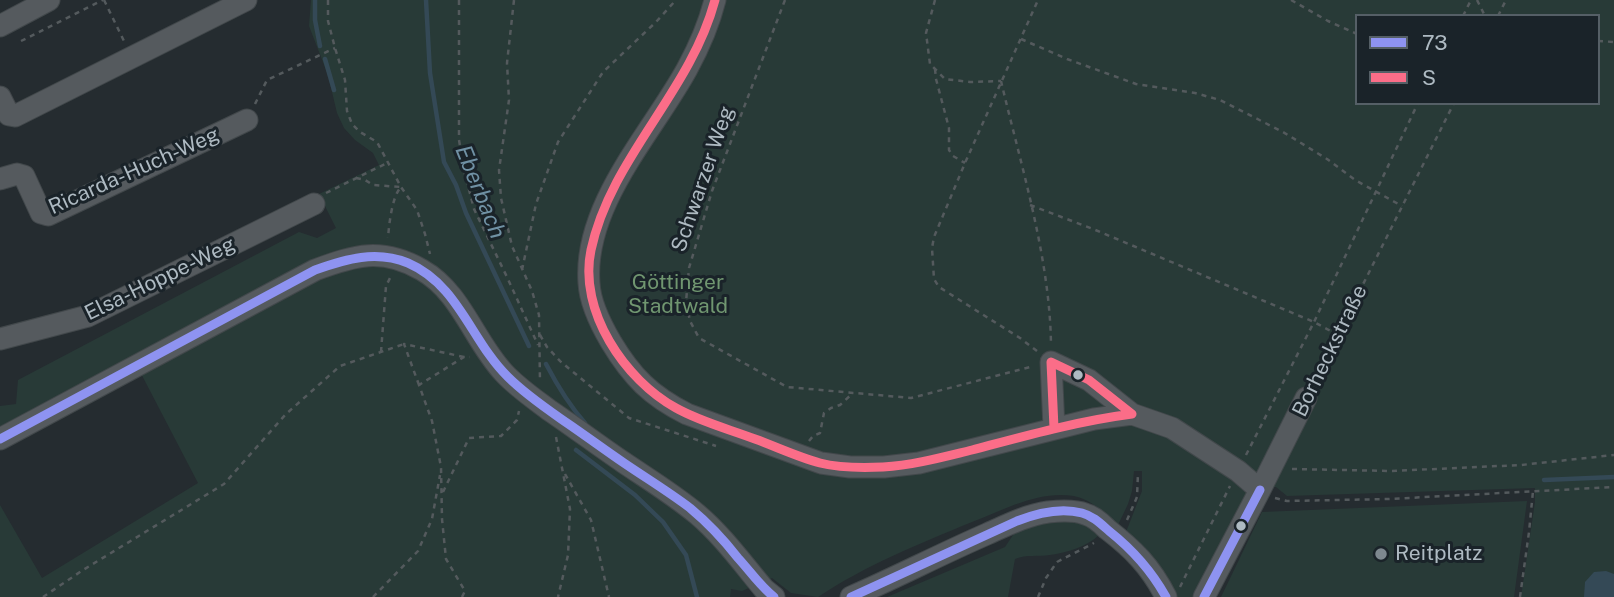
<!DOCTYPE html>
<meta charset="utf-8">
<style>
body{margin:0}
#map{position:relative;width:1614px;height:597px;overflow:hidden;background:#252c30;font-family:"Public Sans",sans-serif}
canvas{display:block}
.legend{position:absolute;left:1355px;top:14px;width:245px;height:91px;box-sizing:border-box;background:#1a2329;border:2px solid #555f66;margin:0;padding:9px 12px;list-style:none;font-size:21px;color:#aebac2}
.legend li{display:flex;align-items:center;gap:14px;height:35px}
.legend b{width:35px;border:2px solid #555f66}
</style>
<div id="map">
<canvas width="1614" height="597"></canvas>
<ul class="legend">
<li><b style="height:9px;background:#8e93f1"></b>73</li>
<li><b style="height:9px;background:#fb6d88"></b>S</li>
</ul>
</div>
<script>
const c = document.querySelector('canvas').getContext('2d');
c.lineJoin = 'round';
function fillPath(path, color) { c.fillStyle = color; c.fill(path, 'evenodd'); }
function strokePath(path, color, width, dash) { c.strokeStyle = color; c.lineWidth = width; c.lineCap = dash ? 'butt' : 'round'; c.setLineDash(dash || []); c.stroke(path); }
function drawText(font, color, halo, rows, align = 'center') {
  c.font = font + ' "Public Sans",sans-serif'; c.lineWidth = 6; c.setLineDash([]); c.textBaseline = 'middle'; c.strokeStyle = halo; c.fillStyle = color; for (const [text, x, y, turn = 0] of rows) {
    c.save(); c.translate(x, y); c.rotate((+turn || 0) * Math.PI / 180); c.textAlign = isNaN(turn) ? turn : align; if (halo) c.strokeText(text, 0, 0); c.fillText(text, 0, 0); c.restore();
  }
}
fillPath(new Path2D(`
 M311 0H1614V597H1521L1535 502V488L1287 496 1276 487 1249 490 1193 597H1172L1147 550 1126 532 1142 491V471H1134L1132 491 1128 504 1118 525C1105 514 1091 499 1074 496 1039 490 1003 510 972 522 919 544 866 565 818 597L791 593 772 578 742 591 731 589 730 597H0V505L42 578 198 483 135 362 0 431V406L16 404 18 380 299 232 317 238 336 228 319 194 379 165 373 153 355 140 344 128 337 113 328 75 309 26ZM1357 16H1598V103H1357Z
 M1527 501 1514 597H1221L1262 512Z
 M1082 520 1099 535C1088 546 1066 553 1050 555 1038 557 1027 554 1015 559L1008 597H887L1005 547 1017 529 1031 523Z`), '#283a37');
fillPath(new Path2D(`
 M1606 571 1614 574V597H1584L1585 582 1594 572Z`), '#344956');
strokePath(new Path2D(`
 M315 0V20L320 46
 M426 0 430 73 444 162 456 185 466 213 529 346
 M325 59 334 90
 M546 364C557 385 569 405 585 423
 M576 450 635 495 663 522 686 555 697 597
 M1544 480 1614 477`), '#344956', 4.5);
const minor = new Path2D(`
 M715 0C709 24 699 47 687 69 652 133 583 205 589 283 590 304 601 325 611 342 632 377 651 396 687 414L821 463 850 467H884L919 463 1094 419 1132 414 1172 428 1238 471 1260 490
 M0 26 49 0
 M0 97 9 115 15 116 246 0
 M0 179 17 174 24 176 41 213 48 215 247 120
 M0 339 88 316 314 204
 M1054 428 1051 362 1089 380 1132 414
 M0 439 315 270C355 255 382 247 422 270 461 292 474 341 504 373 517 387 533 398 549 410 574 427 598 445 623 462 648 479 673 494 697 514 722 535 743 564 764 589L774 597
 M851 597C897 577 941 554 987 534 1007 525 1027 515 1048 512 1058 511 1075 510 1085 514 1093 516 1101 523 1107 529 1133 549 1151 567 1166 597
 M1204 597 1260 490 1306 398`);
strokePath(minor, '#42484b', 23);
strokePath(new Path2D(`
 M104 0 124 41
 M328 0V21L335 48 345 80 347 111 352 124 360 132 377 142 401 187 417 210 425 234 430 254
 M459 0V140L464 170 474 209 507 277 538 345
 M514 0 507 63 509 100 499 170 501 198 512 246 532 291 539 315 540 382
 M785 0 712 191 689 268 686 302 690 321 699 338 787 387 911 398 1034 366
 M935 0 926 33 930 64 945 79 970 82 1001 81
 M1291 0 1328 21 1357 34
 M1477 0 1485 16
 M1463 16 1471 0
 M1498 16 1506 0
 M1021 39 1067 59 1136 84 1195 93 1220 100 1283 132 1327 159 1355 180 1402 206
 M21 41 103 0
 M1598 41 1614 42
 M935 69 936 79 949 128V150L953 156 965 163
 M1001 81C1021 166 1050 258 1051 345
 M255 104 267 80 335 48
 M356 178 365 180 373 185 401 187C392 196 389 225 388 238
 M326 193 389 162
 M1030 205 1093 229 1314 322 1338 335
 M522 270 536 204 558 142 603 72 656 22 676 0
 M540 335 547 347 561 362 629 418 716 446
 M1037 351 1020 338 939 287 934 279 932 248 934 237 965 163 1038 0
 M381 352 386 286 391 276
 M1314 382 1454 103
 M419 385 404 344 464 357
 M556 437 570 509 568 555 558 597
 M809 441 813 436 820 433 824 413 831 408 840 405 853 393
 M1246 455 1314 322 1418 103
 M1292 469 1392 471 1521 465 1614 455
 M565 474 591 520 609 597
 M443 492 469 438 501 436 517 420 519 411
 M1275 498 1287 501 1389 499 1614 487
 M1127 520 1137 497 1138 473
 M1180 587 1230 486
 M43 597 83 570 224 484 286 414 340 366 404 344
 M373 597 418 551 432 519 440 475
 M462 597 465 591 446 559 442 519 441 467 432 421 419 385 464 357H470
 M1038 597 1046 578 1057 562 1094 543
 M1520 597 1529 532 1533 491`), '#545a5d', 2.5, [5, 5]);
strokePath(minor, '#555a5e', 21);
strokePath(new Path2D(`
 M0 439 315 270C346 259 376 250 408 263 459 285 471 341 508 377 526 395 547 409 567 423 586 436 605 450 624 463 646 478 669 492 690 508 708 523 724 540 738 558 750 571 760 586 774 597
 M851 597 1017 521C1037 513 1060 507 1082 513 1093 516 1100 523 1109 531 1133 550 1151 570 1166 597
 M1204 597 1260 490`), '#8e93f1', 9);
strokePath(new Path2D(`
 M715 0C690 93 611 157 591 250 578 311 625 380 676 408 701 422 729 429 755 439 777 447 798 457 820 463 840 468 863 468 883 467 914 465 943 457 972 450 1025 436 1078 421 1132 414
 M1054 428 1051 362 1089 380 1132 414`), '#fb6d88', 9);
for (const [x, y, r, color] of [
 [1078,375,6,"#aebac2"],
 [1241,526,6,"#aebac2"],
 [1381,554,7,"#7e888f"]
]) { const dot = new Path2D(); dot.arc(x, y, r, 0, 2 * Math.PI); c.fillStyle = color; c.fill(dot); strokePath(dot, '#1a2329', 2.5); }
drawText('21px', '#aebac2', '#1a2329', [
 ["Ricarda-Huch-Weg",134,171,-24],
 ["Schwarzer Weg",703,179,-71],
 ["Elsa-Hoppe-Weg",160,279,-26],
 ["Borheckstraße",1330,351,-64]
]);
drawText('21px', '#709670', '#1a2329', [
 ["Göttinger",678,283],
 ["Stadtwald",678,307]
]);
drawText('21px', '#aebac2', '#1a2329', [
 ["Reitplatz",1395,554]
], 'left');
drawText('italic 23px', '#7091a4', '#1a2329', [
 ["Eberbach",480,192,68]
]);
</script>
